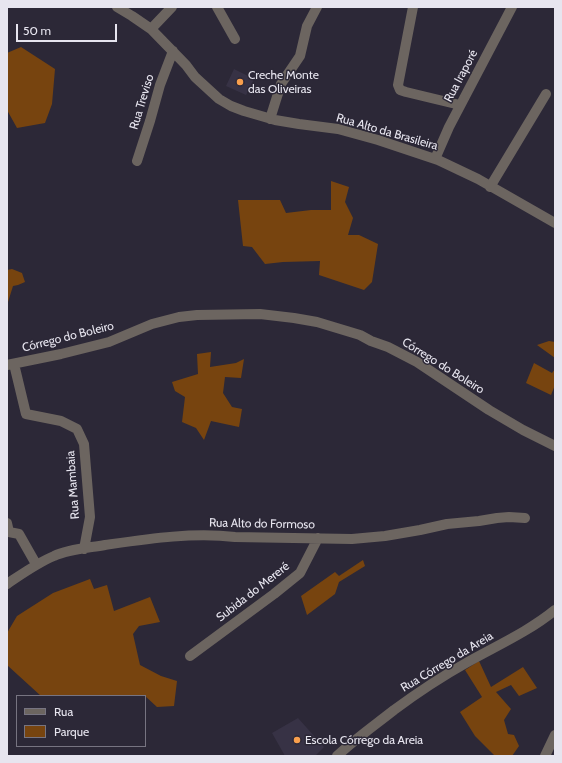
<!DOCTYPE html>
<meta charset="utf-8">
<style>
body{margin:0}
#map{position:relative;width:562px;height:763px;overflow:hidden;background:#2c2837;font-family:Cabin,sans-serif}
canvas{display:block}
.frame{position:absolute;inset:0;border:8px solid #e7e5ef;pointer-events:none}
.legend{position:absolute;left:16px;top:695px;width:130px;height:52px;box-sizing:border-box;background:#2c2837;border:1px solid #777481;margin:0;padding:5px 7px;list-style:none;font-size:12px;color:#e7e5ef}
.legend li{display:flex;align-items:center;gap:8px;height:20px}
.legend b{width:20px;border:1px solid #777481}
.scale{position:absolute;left:16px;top:24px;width:101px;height:18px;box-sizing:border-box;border:2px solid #e7e5ef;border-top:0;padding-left:5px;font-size:12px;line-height:14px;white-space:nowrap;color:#e7e5ef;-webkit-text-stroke:3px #2c2837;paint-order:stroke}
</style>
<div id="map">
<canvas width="562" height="763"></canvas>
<div class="frame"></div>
<ul class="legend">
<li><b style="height:5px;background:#6c6560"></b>Rua</li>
<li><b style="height:11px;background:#77440f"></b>Parque</li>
</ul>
<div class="scale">50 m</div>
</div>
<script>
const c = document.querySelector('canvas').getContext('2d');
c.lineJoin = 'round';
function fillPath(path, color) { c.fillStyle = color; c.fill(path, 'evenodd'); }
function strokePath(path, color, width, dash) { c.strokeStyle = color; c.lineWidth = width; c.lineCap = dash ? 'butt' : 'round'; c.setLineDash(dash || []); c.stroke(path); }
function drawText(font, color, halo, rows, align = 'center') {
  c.font = font + ' Cabin,sans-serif'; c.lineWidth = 3; c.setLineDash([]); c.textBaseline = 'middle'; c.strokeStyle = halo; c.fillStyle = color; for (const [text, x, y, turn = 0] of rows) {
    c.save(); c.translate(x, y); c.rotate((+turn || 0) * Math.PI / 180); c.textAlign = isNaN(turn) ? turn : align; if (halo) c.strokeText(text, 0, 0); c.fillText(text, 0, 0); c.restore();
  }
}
fillPath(new Path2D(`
 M234 69 254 79 246 95 226 86Z
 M298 718 324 747 315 756H285L272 733Z`), '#373245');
fillPath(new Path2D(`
 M21 47 55 69 52 104 45 123 17 128 7 110V53Z
 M331 181 349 187 345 202 353 218 348 235H359L378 244 372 282 364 290 319 275 320 261 283 262 265 264 252 247 243 246 238 200H280L286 213 311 210H331Z
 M12 269 22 273 25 282 18 285 13 286 8 302 7 301V270Z
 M549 341 555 342V358L537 345Z
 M211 352 210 367 236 363 244 359 241 378 225 377 223 393 232 407 242 409 239 427 211 421 204 440 196 428 182 422 185 397 175 391 172 382 198 374 197 354Z
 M534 363 552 373 555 369V385L551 395 526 383Z
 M363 560 365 566 339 582 335 594 307 615 301 596 335 572 339 576Z
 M90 579 94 589 107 585 114 611 150 597 160 622 139 626 133 634 140 665 161 676 177 681 174 706 157 707 144 695 41 696 7 665V633L17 616 53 593Z
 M479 661 491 687 523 667 537 688 519 696 511 685 496 692 511 709 504 720 508 734 514 735 519 746 512 756H495L475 736 460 712 482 697 465 670Z`), '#77440f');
strokePath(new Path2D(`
 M117 7 132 16 151 29 186 65 195 77 219 99 231 106 244 111 275 120 299 124 338 129 378 140 438 160 478 179 555 223
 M217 7 235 39
 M413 7 398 85 400 90 406 92 460 105
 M151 29 172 7
 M270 119 281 84 300 56 307 26 317 7
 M435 159 449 127 512 7
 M137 161 150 121 160 85 173 51
 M490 187 546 94
 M14 364 26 414 61 421 77 429 84 444 90 517 84 549
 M7 365 61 354 109 342 152 324 179 317 197 315 260 314 294 318 317 322 360 335 371 341 388 347 417 362 489 410 523 430 555 446
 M7 523 9 532 19 534 36 564
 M7 584C22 574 37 563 54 556 69 549 88 548 105 545 147 539 192 532 235 537L352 539 385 536 420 530 447 524 479 521 497 518 509 517 525 518
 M190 656 274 594 300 573 318 538
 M545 756 555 735`), '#6c6560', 10);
strokePath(new Path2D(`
 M337 756C355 739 375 725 394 710 417 693 441 677 466 663 496 646 528 632 555 610`), '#6c6560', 10);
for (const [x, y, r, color] of [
 [240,82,4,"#f99f4d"],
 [297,740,4,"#f99f4d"]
]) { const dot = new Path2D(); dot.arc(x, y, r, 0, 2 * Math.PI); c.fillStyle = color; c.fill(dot); strokePath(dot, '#2c2837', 1.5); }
drawText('12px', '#e7e5ef', '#2c2837', [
 ["Creche Monte",248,75],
 ["das Oliveiras",248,89],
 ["Escola Córrego da Areia",305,740]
], 'left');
drawText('12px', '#e7e5ef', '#2c2837', [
 ["Rua Iraporé",461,76,-62],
 ["Rua Treviso",142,102,-73],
 ["Rua Alto da Brasileira",387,132,16],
 ["Córrego do Boleiro",68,337,-14],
 ["Córrego do Boleiro",443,366,32],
 ["Rua Mambaia",73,485,-94],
 ["Rua Alto do Formoso",262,524,1],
 ["Subida do Mereré",253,592,-38],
 ["Rua Córrego da Areia",447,662,-31]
]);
</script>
